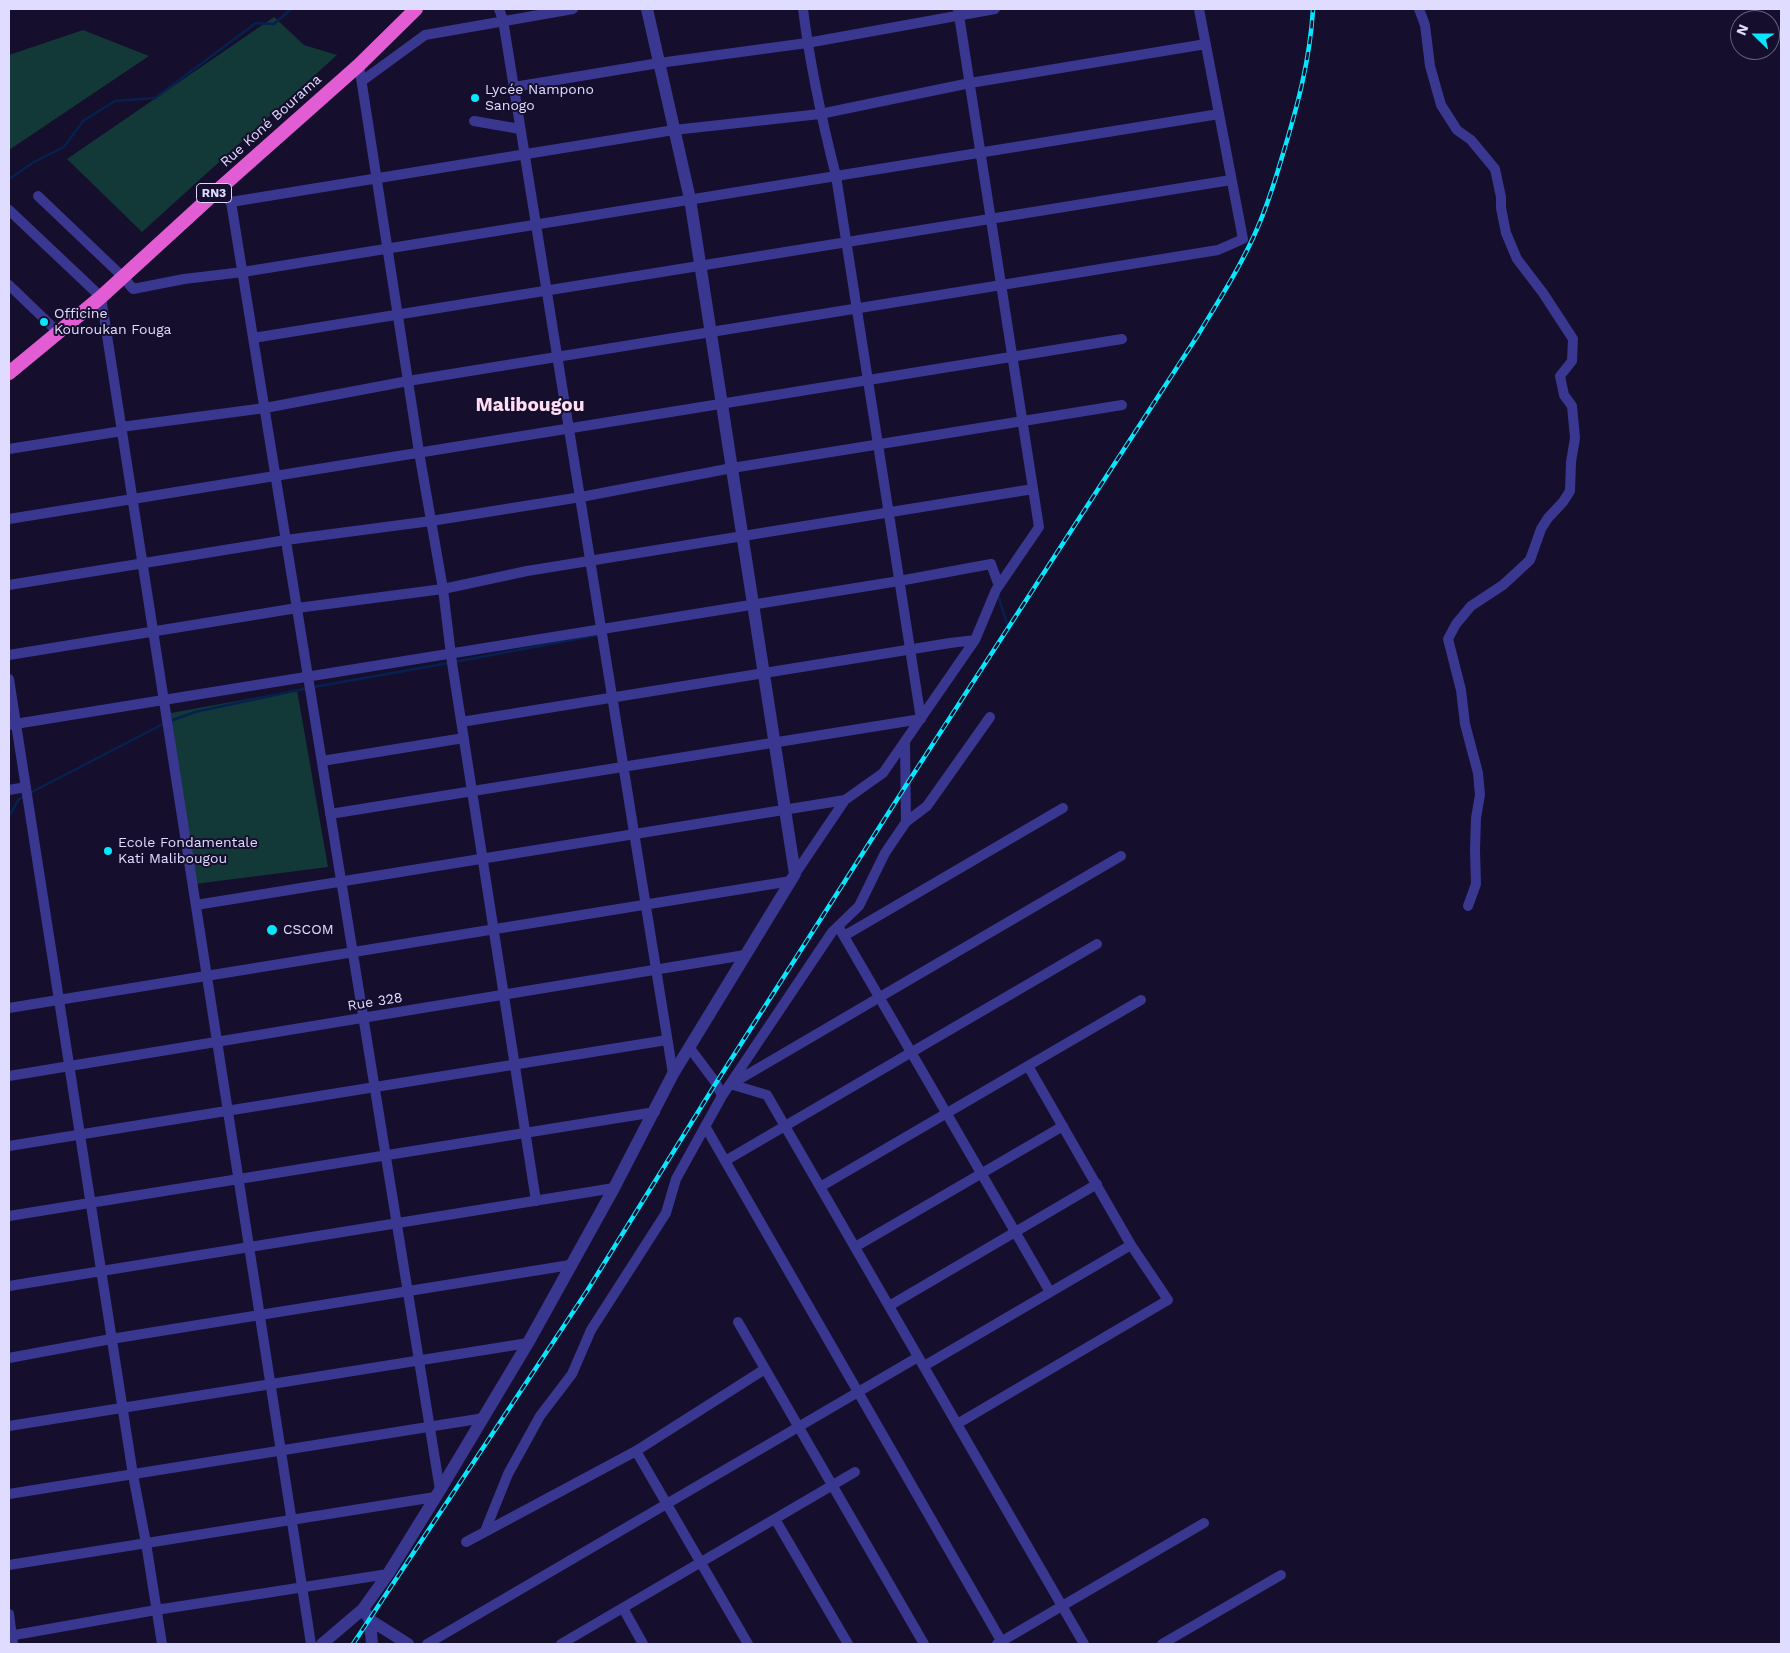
<!DOCTYPE html>
<meta charset="utf-8">
<style>
body{margin:0}
#map{position:relative;width:1790px;height:1653px;overflow:hidden;background:#150f2d;font-family:"Work Sans",sans-serif}
canvas{display:block}
.frame{position:absolute;inset:0;border:10px solid #e0dcff;pointer-events:none}
.north{position:absolute;left:1730px;top:10px;width:50px;height:50px;box-sizing:border-box;background:#150f2d;border:1px solid #666181;border-radius:50%;rotate:292deg;font-size:14px;font-weight:700;line-height:20px;text-align:center;color:#e0dcff}
.north::after{content:'';display:block;margin:auto;width:18px;height:22px;background:#08e6ff;clip-path:polygon(50% 0,100% 100%,50% 72%,0 100%)}
</style>
<div id="map">
<canvas width="1790" height="1653"></canvas>
<div class="frame"></div>
<div class="north">N</div>
</div>
<script>
const c = document.querySelector('canvas').getContext('2d');
c.lineJoin = 'round';
function fillPath(path, color) { c.fillStyle = color; c.fill(path, 'evenodd'); }
function strokePath(path, color, width, dash) { c.strokeStyle = color; c.lineWidth = width; c.lineCap = dash ? 'butt' : 'round'; c.setLineDash(dash || []); c.stroke(path); }
function drawText(font, color, halo, rows, align = 'center') {
  c.font = font + ' "Work Sans",sans-serif'; c.lineWidth = 4; c.setLineDash([]); c.textBaseline = 'middle'; c.strokeStyle = halo; c.fillStyle = color; for (const [text, x, y, turn = 0] of rows) {
    c.save(); c.translate(x, y); c.rotate((+turn || 0) * Math.PI / 180); c.textAlign = isNaN(turn) ? turn : align; if (halo) c.strokeText(text, 0, 0); c.fillText(text, 0, 0); c.restore();
  }
}
fillPath(new Path2D(`
 M274 17 304 45 337 55 142 232 67 159Z
 M83 30 149 56 9 150V55Z
 M297 690 328 867 195 884 171 713Z`), '#123837');
strokePath(new Path2D(`
 M9 179 34 162 64 147 83 121 115 101 155 98 256 23 274 24 291 9
 M998 595 1007 624
 M454 662 598 635
 M314 687 449 663
 M170 721 195 712 308 688
 M30 793 165 723
 M9 816 19 799 23 797`), '#06214f', 2.5);
strokePath(new Path2D(`
 M499 9 503 20 673 1074
 M1419 9 1425 25 1430 66 1441 105 1457 130 1471 140 1495 169 1501 197V208L1506 233 1517 259 1543 293 1573 339 1572 361 1560 376 1564 395 1572 406 1575 438 1571 462 1570 491 1563 502 1548 518 1541 529 1530 560 1503 585 1471 606 1456 624 1448 639 1461 690 1465 724 1478 773 1480 795 1476 818 1475 850 1476 884 1468 906
 M359 65 419 452 443 589 452 663 536 1201
 M362 81 425 35 573 9
 M514 87 659 63 807 43 995 9
 M474 121 520 129
 M218 190 231 202 440 1490
 M38 196 123 277 133 289 184 279 243 272 1219 114
 M231 202 674 130 820 114 970 83 1206 44
 M9 210 101 297 311 1644
 M9 285 59 333
 M253 338 1231 180
 M121 427 265 408 408 381 1218 250 1243 239 1199 9
 M9 449 122 431
 M9 519 1122 339
 M9 585 286 540 431 521 581 497 732 468 1122 405
 M9 655 297 608 443 589 527 571 1033 489
 M9 679 133 1475 146 1543 162 1644
 M461 722 950 643 975 640
 M9 725 899 581 991 564 999 586
 M905 742 906 822
 M322 761 464 738
 M9 790 26 787
 M330 814 921 719 836 176C822 121 810 65 803 9
 M795 874 845 800 883 773 975 640 996 590 1039 527 958 9
 M196 905 845 800
 M838 926 1050 1292
 M844 936 1063 808
 M9 1008 791 881
 M689 1047 716 1083 722 1096
 M9 1076 745 955
 M733 1083 1121 856
 M730 1084 767 1095 1084 1644
 M705 1126 1003 1644
 M9 1146 667 1040
 M725 1161 1097 944
 M820 1187 1141 1000
 M9 1216 655 1112
 M855 1247 1063 1126
 M9 1286 614 1188
 M889 1306 1097 1184
 M738 1322 924 1644
 M9 1358 111 1339 570 1265
 M924 1366 1131 1245
 M957 1424 1168 1300 1131 1245 1028 1066
 M9 1426 528 1343
 M636 1451 748 1644
 M9 1494 484 1418
 M775 1519 848 1644
 M485 1531 508 1474 540 1416 572 1374 591 1330 666 1213 676 1179 722 1096 832 932 859 906 885 853 906 822 927 806 990 717
 M466 1542 636 1451 765 1369
 M9 1565 435 1497
 M623 1608 643 1644
 M9 1614 13 1644
 M9 1636 156 1610 388 1574
 M427 1644 918 1357
 M561 1644 855 1472
 M997 1644 1204 1523
 M1162 1644 1281 1575`), '#3a3790', 10);
strokePath(new Path2D(`
 M363 1609 370 1620 408 1644
 M370 1620 372 1644
 M322 1644 363 1609 388 1574 440 1490 528 1343 614 1188 673 1074 795 874 690 199 647 9`), '#3a3790', 12);
strokePath(new Path2D(`
 M9 373 101 297 218 190 359 65 416 9`), '#e25dd3', 14);
const rail = new Path2D(`
 M353 1644 587 1291 716 1083 905 787 1198 335C1219 300 1241 266 1257 229 1267 206 1275 181 1282 157 1297 108 1310 60 1313 9`);
strokePath(rail, '#08e6ff', 4.5);
strokePath(rail, '#150f2d', 2.5, [8]);
for (const [x, y, r, color] of [
 [475,98,5,"#08e6ff"],
 [44,322,5,"#08e6ff"],
 [108,851,5,"#08e6ff"],
 [272,930,6,"#08e6ff"]
]) { const dot = new Path2D(); dot.arc(x, y, r, 0, 2 * Math.PI); c.fillStyle = color; c.fill(dot); strokePath(dot, '#150f2d', 2); }
for (const [x, y, w] of [
 [214,193,35]
]) { const box = new Path2D(); box.roundRect(x - w / 2, y - 9.5, w, 19, 4); c.fillStyle = '#150f2d'; c.fill(box); strokePath(box, '#e0dcff', 1); }
drawText('bold 12px', '#e0dcff', null, [
 ["RN3",214,193]
]);
drawText('14px', '#e0dcff', '#150f2d', [
 ["Lycée Nampono",485,90],
 ["Sanogo",485,106],
 ["Officine",54,314],
 ["Kouroukan Fouga",54,330],
 ["Ecole Fondamentale",118,843],
 ["Kati Malibougou",118,859],
 ["CSCOM",283,930]
], 'left');
drawText('14px', '#e0dcff', '#150f2d', [
 ["Rue Koné Bourama",271,121,-42],
 ["Rue 328",375,1002,-9]
]);
drawText('bold 19px', '#ffdef3', '#150f2d', [
 ["Malibougou",530,405]
]);
</script>
